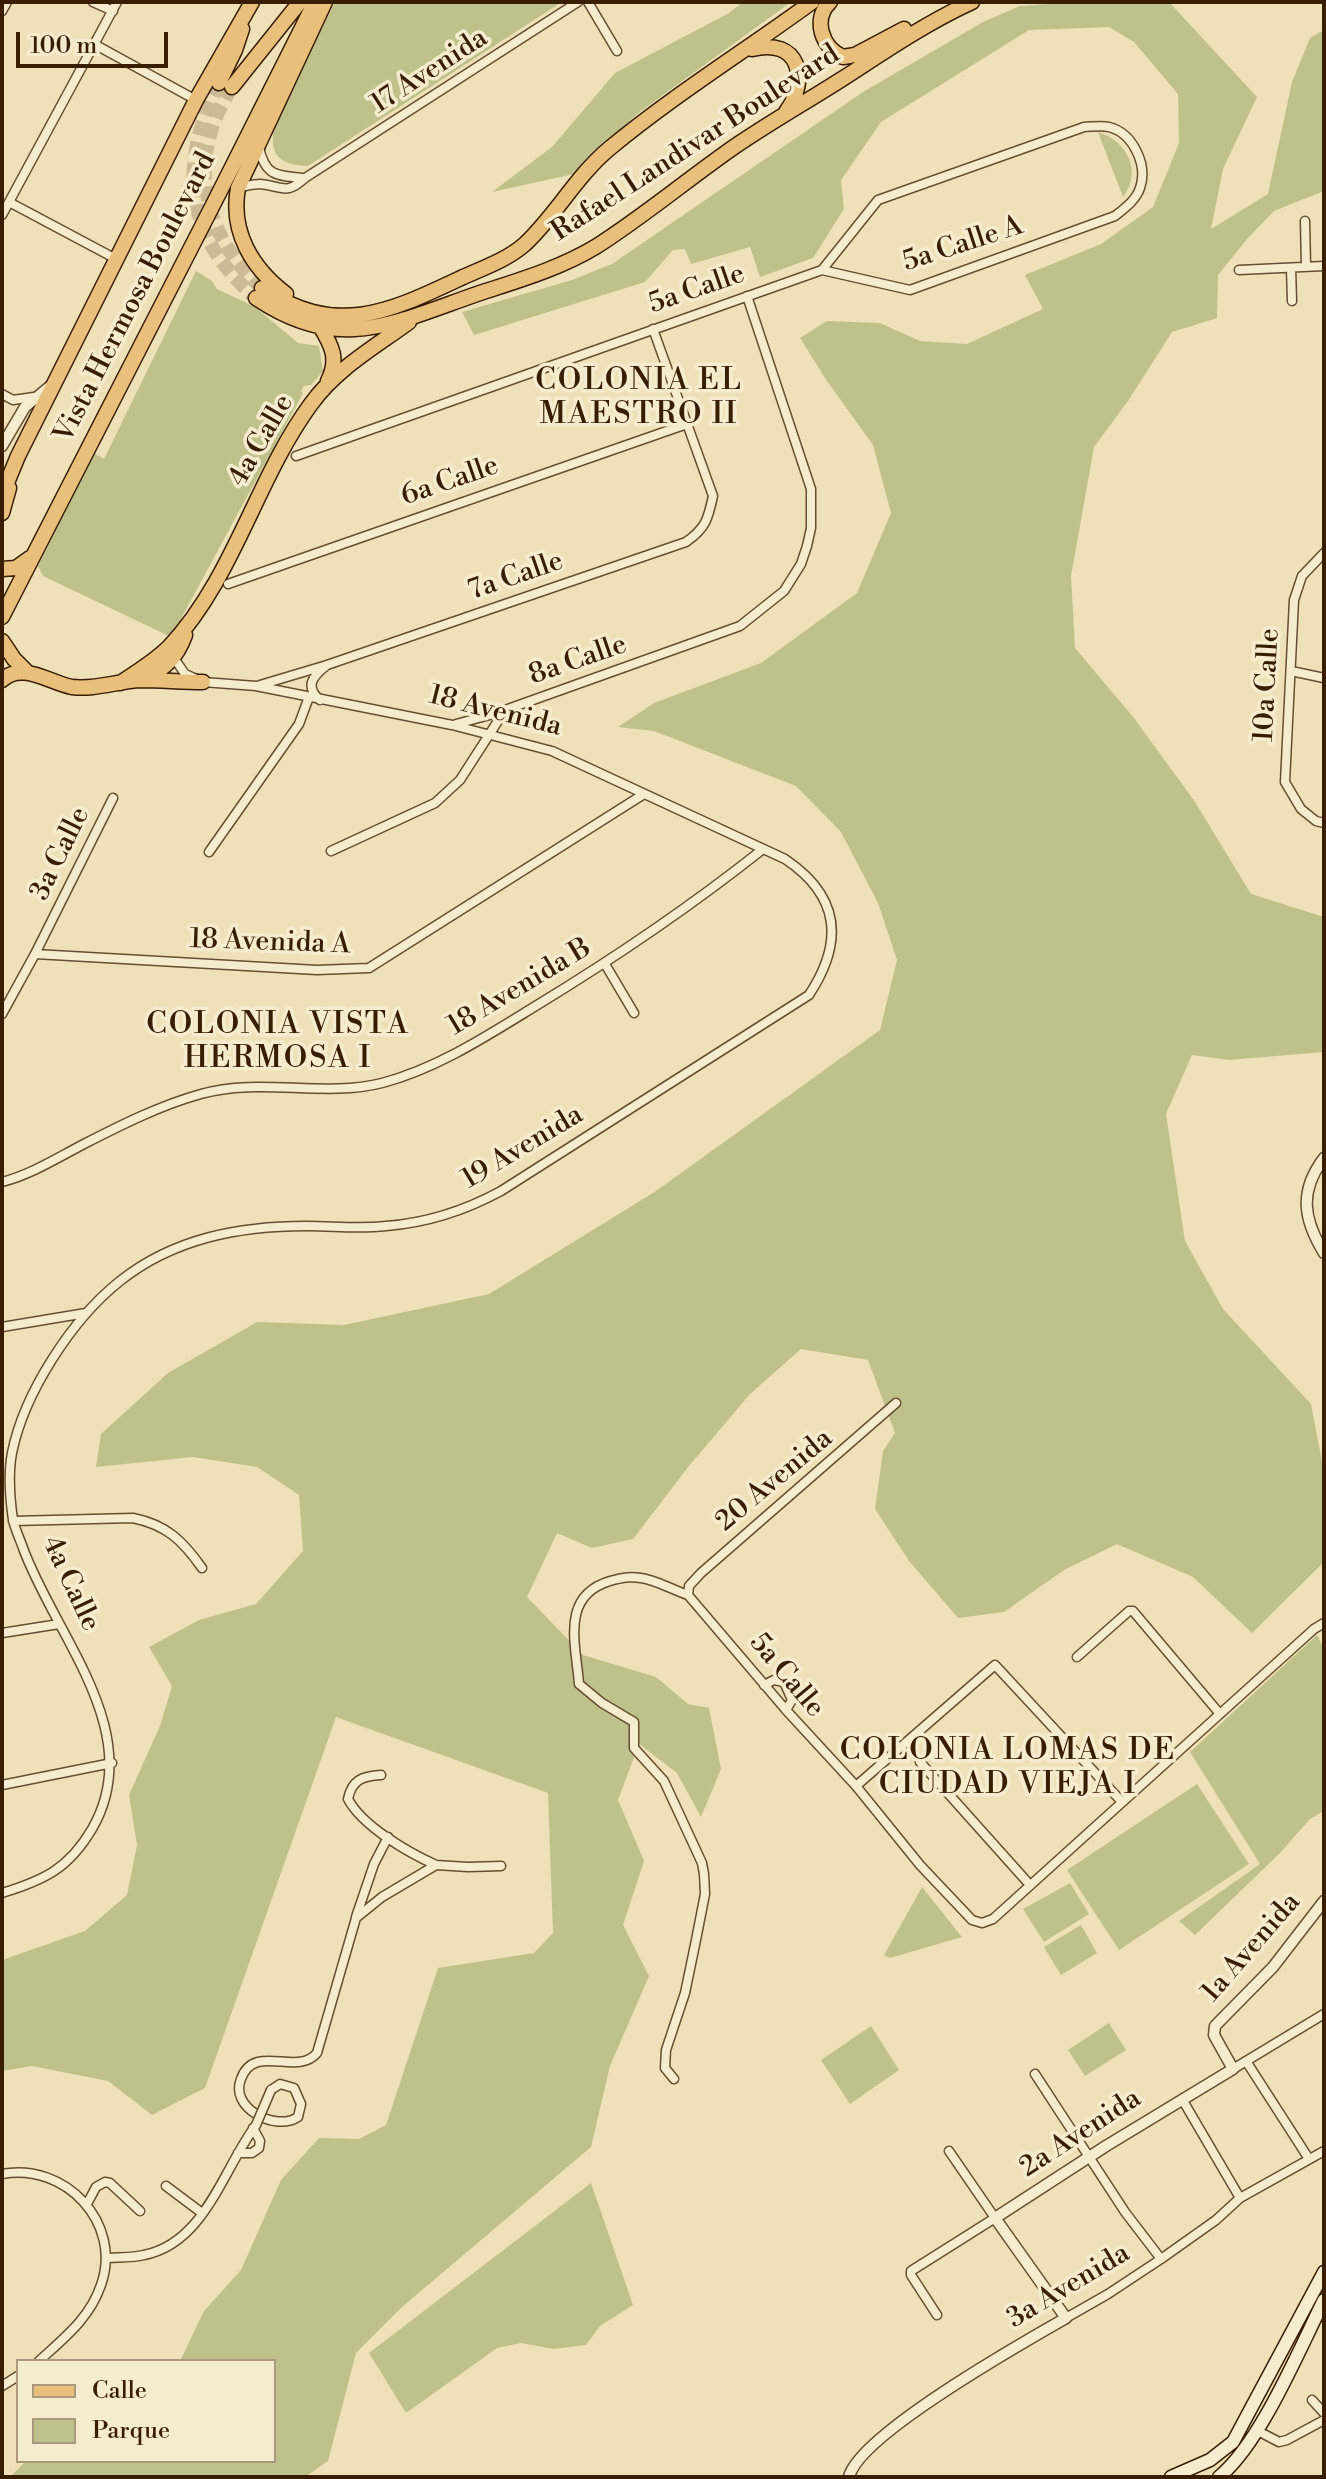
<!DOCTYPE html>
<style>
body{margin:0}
#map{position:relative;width:1326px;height:2479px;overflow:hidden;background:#efe1b7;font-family:"Libre Bodoni",serif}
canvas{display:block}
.frame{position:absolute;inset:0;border:4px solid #391d01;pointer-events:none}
.legend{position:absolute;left:16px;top:2359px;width:260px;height:104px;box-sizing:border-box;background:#f5ecd0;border:2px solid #aa997d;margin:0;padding:10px 14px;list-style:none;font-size:24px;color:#391d01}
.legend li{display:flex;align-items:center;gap:16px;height:40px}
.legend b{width:40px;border:2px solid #aa997d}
.scale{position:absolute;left:16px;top:32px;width:152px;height:36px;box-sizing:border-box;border:4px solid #391d01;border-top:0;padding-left:10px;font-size:24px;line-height:28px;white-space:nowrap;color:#391d01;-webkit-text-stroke:6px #f5ecd0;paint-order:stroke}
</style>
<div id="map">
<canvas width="1326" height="2479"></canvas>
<div class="frame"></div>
<ul class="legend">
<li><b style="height:10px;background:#e8c07c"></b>Calle</li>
<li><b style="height:22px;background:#bfc18a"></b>Parque</li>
</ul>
<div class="scale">100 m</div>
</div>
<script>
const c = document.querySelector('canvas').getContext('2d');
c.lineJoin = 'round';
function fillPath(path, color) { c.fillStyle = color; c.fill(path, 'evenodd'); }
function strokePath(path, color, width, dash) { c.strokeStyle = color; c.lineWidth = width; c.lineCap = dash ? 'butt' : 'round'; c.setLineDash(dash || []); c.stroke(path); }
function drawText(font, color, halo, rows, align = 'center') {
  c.font = font + ' "Libre Bodoni",serif'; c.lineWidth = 7; c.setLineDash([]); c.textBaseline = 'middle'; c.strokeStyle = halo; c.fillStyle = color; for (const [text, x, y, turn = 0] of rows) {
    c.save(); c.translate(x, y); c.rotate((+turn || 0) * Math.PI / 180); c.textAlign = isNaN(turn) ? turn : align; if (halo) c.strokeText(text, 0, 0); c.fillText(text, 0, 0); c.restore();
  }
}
fillPath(new Path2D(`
 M335 2H562L308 166C277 165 268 153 275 123Z
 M743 2H791L637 114 574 174 492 192 552 147 615 73 729 13Z
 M1079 2H1169L1257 97 1223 169 1211 229 1268 194 1292 82 1310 38 1324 30V191L1274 211 1247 239 1218 275 1217 318 1172 332 1128 401 1094 447 1071 576 1075 648 1134 718 1195 802 1251 894 1324 917V1052L1229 1060 1192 1055 1166 1114 1185 1241 1223 1309 1311 1404 1324 1472 1323 1563 1252 1633 1193 1577 1117 1544 1064 1570 1004 1612 958 1618 909 1561 875 1509 883 1451 895 1433 868 1360 801 1349 749 1395 689 1466 633 1539 592 1548 557 1533 527 1597 583 1655 656 1677 688 1704 709 1708 721 1769 701 1817 677 1773 639 1744 618 1800 644 1861 623 1925 649 1976 610 2066 591 2147 402 2307 356 2353 328 2461 305 2477H10L26 2461H274V2361H180L204 2311 241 2270 281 2180 319 2138 359 2139 386 2125 438 1968 534 1953 553 1933 548 1793 336 1717 205 2088 152 2115 108 2081 32 2066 2 2071V1960L85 1931 127 1895 137 1845 129 1795 160 1726 172 1686 149 1647 199 1620 256 1604 303 1551 299 1495 257 1467 193 1457 96 1467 101 1434 168 1373 257 1322 344 1325 489 1294 656 1191 880 1030 897 960 878 903 841 832 796 786 654 731 618 727 654 703 761 663 857 593 891 513 873 445 827 381 800 338 827 321 880 323 920 341 967 344 1043 309 1025 275 1101 244 1153 207 1179 143 1178 94 1134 42 1109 27 1029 30 881 122 841 180 844 209 813 258 760 277 750 247 691 264 685 249 673 250 645 282 474 335 462 312 572 280 612 264 863 92 983 22 1020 6Z
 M1098 132C1127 141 1143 171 1123 197Z
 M196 271 212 281 217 289 255 307 298 343 319 346 323 371 311 385 304 386 301 391 303 393 301 397 171 637 43 576 38 566 94 453 104 459Z
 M1317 1635 1324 1648V1811L1310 1819 1279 1854 1195 1935 1179 1921 1260 1864 1190 1752Z
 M1197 1784 1249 1864 1119 1950 1067 1870Z
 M1070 1883 1089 1914 1044 1942 1023 1909Z
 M922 1887 962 1937 890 1958 884 1955Z
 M1081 1925 1097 1953 1061 1975 1044 1947Z
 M1109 2023 1126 2050 1085 2076 1068 2050Z
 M871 2026 899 2070 850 2104 821 2060Z
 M591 2183 633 2305 600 2326 586 2345 554 2349 521 2343 497 2348 406 2413 369 2353Z`), '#bfc18a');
strokePath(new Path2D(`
 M219 83C178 165 184 236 256 298
 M232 87C224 101 215 116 211 132 193 191 217 249 262 288`), '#cbba93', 14, [14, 7]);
const minor = new Path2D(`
 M93 2 113 11
 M588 2 617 51
 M2 11 7 2
 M94 44 196 100
 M259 147C265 177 278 176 305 178
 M240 187C246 186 254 184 260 184 283 186 285 196 305 178L578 2
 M9 202 118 260
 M2 215 117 2
 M1305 221 1306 267
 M1291 268 1292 301
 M1239 270 1324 266
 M2 394 13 400 34 397
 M296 456 822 270 878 200 1084 127C1091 127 1101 125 1109 127 1133 133 1148 165 1140 188 1136 200 1125 208 1115 216L910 290 822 270
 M1324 553 1302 576 1294 600 1285 782 1301 809 1316 821 1324 823
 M228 584 687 424
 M1291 671 1324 678
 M260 685 327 665 686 542C706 528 708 519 713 496L653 329
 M320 700C304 686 313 676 327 665
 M456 724 505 711
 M331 851 435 803 460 780 505 710 740 626 784 591 801 564 807 546 811 528V489L747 296
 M209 852 299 724 309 697
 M35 954 317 970 369 968 644 794
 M605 964 634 1013
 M2 1014 35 954 113 798
 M2 1182C32 1174 57 1158 84 1144 121 1125 161 1105 201 1094 260 1077 323 1098 382 1083 436 1069 487 1036 534 1007 613 959 690 907 763 849
 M2 1327 86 1313
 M13 1521 133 1518C167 1525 183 1541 202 1568
 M688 1595 786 1710 856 1786 920 1865 972 1920 982 1923 993 1919 1314 1629 1324 1623
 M688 1595 689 1586 701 1573 896 1403
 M2 1633 59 1624
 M1077 1657 1129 1611H1133L1220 1714
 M764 1685 774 1680 784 1682 792 1700 786 1710
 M920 1762 1030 1885
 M381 1775C362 1776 352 1780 348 1799 362 1826 409 1853 436 1865
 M2 1785 112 1763
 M856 1786 995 1665 1122 1802
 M2 1893C45 1880 69 1868 92 1829 148 1733 55 1636 23 1548 20 1539 15 1529 13 1520 10 1499 8 1474 12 1453 24 1393 72 1319 120 1281 174 1238 240 1226 307 1226 334 1226 359 1229 386 1226 426 1223 466 1210 501 1191L809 995C844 942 840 896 785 859L552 751 452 725 256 686 203 682 185 674 174 658
 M356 1917 374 1864 388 1837
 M1246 2061 1309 2159
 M1233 2069 1324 2014
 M1035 2074 1125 2212 1161 2259
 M674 2079 665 2068 666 2050 685 1993 696 1940 705 1894 704 1874 702 1863 664 1781 634 1748V1722L602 1703 579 1684C576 1644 560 1596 610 1581 621 1578 629 1576 641 1578 656 1580 673 1590 688 1595
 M271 2090 280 2084 294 2088 301 2104 298 2117C276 2132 229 2108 241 2079 254 2042 297 2077 317 2053L356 1918 382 1897 436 1865 468 1867 501 1866
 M1182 2099 1240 2198
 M238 2153H252L259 2148 260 2141 253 2128
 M2 2174C65 2162 123 2223 101 2285 90 2318 64 2338 39 2361
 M166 2186 202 2213
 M87 2204 96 2187 105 2182 110 2183 140 2211
 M107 2258C119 2257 132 2258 144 2255 205 2243 223 2169 256 2125
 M937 2315 911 2275V2271L995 2218 949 2151
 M1066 2318 1108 2294 1161 2259 1216 2220 1240 2198 1324 2151
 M2 2386 18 2376
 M1312 2400 1324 2413
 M1256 2430 1279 2442 1287 2440 1324 2420`);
const tertiary = new Path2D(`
 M2 446 25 407 54 383
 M1324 1158C1299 1191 1303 1219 1324 1253
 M849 2477C859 2435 1024 2342 1066 2318L995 2218 1106 2146 1233 2069 1214 2035 1215 2026 1273 1967 1324 1901`);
const secondary = new Path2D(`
 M1171 2477 1210 2460 1233 2442 1324 2272
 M1219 2477C1260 2444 1299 2350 1324 2300`);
const primary = new Path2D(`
 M830 2C812 19 822 48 843 57L855 55 904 29
 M752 49C799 37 810 79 786 112
 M219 83 235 50 242 29
 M232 87 300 2
 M219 193 315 2
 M262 288C336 338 389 312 461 278 483 268 507 260 525 244 556 215 577 175 610 148 674 95 745 51 812 2
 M286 294C252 268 230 232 238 188L325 2
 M256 298C340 355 395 322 480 293 520 280 561 268 597 246 644 216 688 179 734 147 769 123 806 102 842 79 884 52 926 23 972 2
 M320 326C332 346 339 359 328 381
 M2 495 18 456 196 100 252 2
 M2 513 9 488
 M2 569 16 568 30 558
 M2 617 196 238
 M2 641 14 659 28 673
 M144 679C165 669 177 657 185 635
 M2 680C22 661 50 683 72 687 95 690 118 681 141 680 161 680 182 682 203 682
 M120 683C137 672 155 661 169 647 234 578 256 479 311 404 336 369 375 347 409 322`);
strokePath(minor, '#664e2e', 11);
strokePath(tertiary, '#664e2e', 13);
strokePath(secondary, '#391d01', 15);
strokePath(primary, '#391d01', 17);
strokePath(minor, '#f5ecd0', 8);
strokePath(tertiary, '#f5ecd0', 10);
strokePath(secondary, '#f5ecd0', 12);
strokePath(primary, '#e8c07c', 14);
const minorBridge = new Path2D(`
 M256 2125 271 2090`);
const primaryBridge = new Path2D(`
 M196 238 219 193`);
strokePath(minorBridge, '#664e2e', 11, []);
strokePath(primaryBridge, '#391d01', 17, []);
strokePath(minorBridge, '#f5ecd0', 8);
strokePath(primaryBridge, '#e8c07c', 14);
drawText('28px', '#391d01', '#f5ecd0', [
 ["17 Avenida",430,72,-33],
 ["Rafael Landivar Boulevard",696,144,-33],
 ["5a Calle A",963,245,-18],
 ["5a Calle",697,290,-19],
 ["Vista Hermosa Boulevard",136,298,-63],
 ["4a Calle",262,441,-60],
 ["6a Calle",450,482,-19],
 ["7a Calle",516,577,-19],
 ["8a Calle",578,661,-19],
 ["10a Calle",1268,685,-87],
 ["18 Avenida",495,712,14],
 ["3a Calle",61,854,-64],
 ["18 Avenida A",270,943,2],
 ["18 Avenida B",520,988,-31],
 ["19 Avenida",523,1148,-31],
 ["20 Avenida",775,1481,-40],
 ["4a Calle",70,1584,65],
 ["5a Calle",786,1676,50],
 ["1a Avenida",1252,1948,-49],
 ["2a Avenida",1081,2134,-33],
 ["3a Avenida",1069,2287,-31]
]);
c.letterSpacing = '2px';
drawText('30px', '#391d01', '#f5ecd0', [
 ["COLONIA EL",639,382],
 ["MAESTRO II",639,416],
 ["COLONIA VISTA",278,1026],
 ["HERMOSA I",278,1060],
 ["COLONIA LOMAS DE",1008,1752],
 ["CIUDAD VIEJA I",1008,1786]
]);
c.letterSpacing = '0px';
</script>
